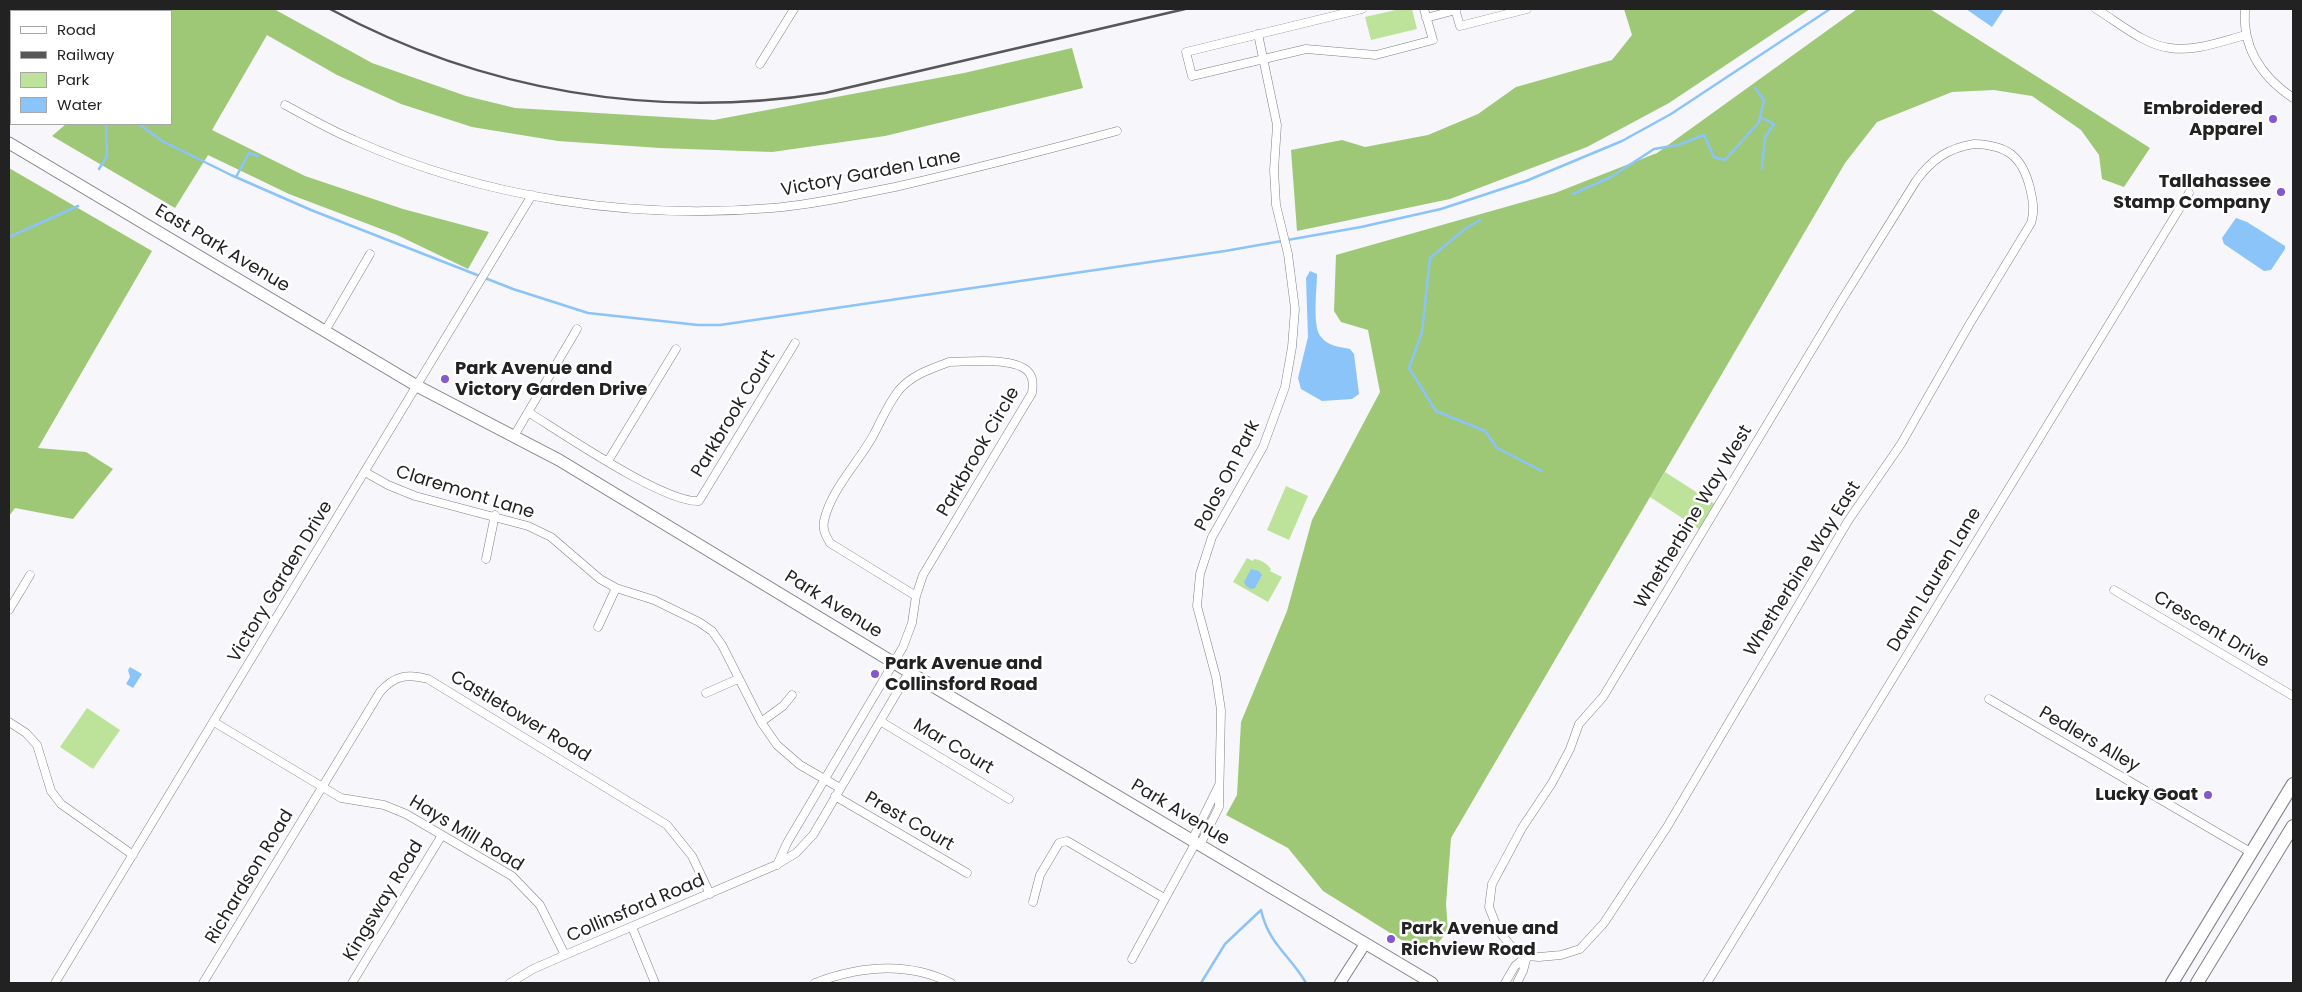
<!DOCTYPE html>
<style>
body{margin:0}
#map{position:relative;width:2302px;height:992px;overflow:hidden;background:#f6f6fb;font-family:Poppins,sans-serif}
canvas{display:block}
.frame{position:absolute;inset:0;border:10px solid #222223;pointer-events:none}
.legend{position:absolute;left:10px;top:10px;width:162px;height:115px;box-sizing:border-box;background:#fff;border:1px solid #a7a7a7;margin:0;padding:6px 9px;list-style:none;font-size:15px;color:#222223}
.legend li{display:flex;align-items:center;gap:10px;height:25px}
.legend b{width:25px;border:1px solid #a7a7a7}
</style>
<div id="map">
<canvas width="2302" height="992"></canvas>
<div class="frame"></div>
<ul class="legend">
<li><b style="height:6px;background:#fff"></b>Road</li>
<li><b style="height:6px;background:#575759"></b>Railway</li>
<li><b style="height:14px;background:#bde39a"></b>Park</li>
<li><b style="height:14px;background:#8ac4f9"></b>Water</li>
</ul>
</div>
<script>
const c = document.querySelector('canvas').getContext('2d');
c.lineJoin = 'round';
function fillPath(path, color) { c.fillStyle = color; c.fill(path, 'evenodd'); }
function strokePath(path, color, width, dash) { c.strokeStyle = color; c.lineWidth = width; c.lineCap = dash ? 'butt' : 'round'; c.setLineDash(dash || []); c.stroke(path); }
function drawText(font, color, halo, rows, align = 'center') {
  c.font = font + ' Poppins,sans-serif'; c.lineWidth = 5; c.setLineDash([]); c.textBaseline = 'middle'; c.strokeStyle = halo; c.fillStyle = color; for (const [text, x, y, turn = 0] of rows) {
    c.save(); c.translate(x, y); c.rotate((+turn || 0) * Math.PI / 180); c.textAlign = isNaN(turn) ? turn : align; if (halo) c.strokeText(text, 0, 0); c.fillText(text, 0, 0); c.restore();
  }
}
fillPath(new Path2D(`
 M1400 9H1412L1417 29 1371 40 1365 17Z
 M1665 472 1718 506 1702 531 1650 497Z
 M1286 486 1308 496 1289 540 1267 530Z
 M1247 558 1253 561 1254 559C1262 560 1266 563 1271 569L1270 571 1282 577 1268 602 1233 582Z
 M87 708 120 730 93 769 60 747Z`), '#bde39a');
fillPath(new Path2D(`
 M32 9H274L372 63 466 96 515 108 714 120 964 73 1072 48 1083 88 885 136 772 152 660 148 558 141 472 127 401 104 337 75 267 35 212 130 305 176 403 209 489 232 468 269 397 235 289 194 208 155 175 208 52 136 66 124H171V11H35Z
 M1624 9H1810L1669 103 1587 147 1450 199 1297 231 1291 150 1342 140 1365 147 1428 135 1478 114 1516 87 1612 60 1632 35Z
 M1857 9H1930L2150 148 2124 187 2102 179 2099 155 2081 130 2032 96 1994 90 1952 92 1877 122 1845 163 1451 838 1446 904 1448 931 1427 956 1323 891 1288 848 1226 815 1237 795 1241 722 1287 611 1312 520 1380 392 1368 330 1341 322 1334 311 1336 255 1555 193 1657 153Z
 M9 168 152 251 38 448 86 452 113 469 73 519 15 508 9 516Z`), '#9ec875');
fillPath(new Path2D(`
 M1966 9H2004L1992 27Z
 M2236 218 2247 222 2285 246V249L2271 270 2264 271 2224 244 2222 238Z
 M1310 271 1317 274C1317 289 1312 327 1321 337 1328 346 1340 347 1350 349L1354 354 1359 394 1352 399 1322 401 1301 389 1298 378 1308 337 1306 278Z
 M1251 569 1259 571 1262 575 1255 588 1251 589 1246 586 1244 582Z
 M130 667 142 674 133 688 126 684 130 677 128 670Z`), '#8ac4f9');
strokePath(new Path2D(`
 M9 16 11 18
 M1760 117 1774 124 1765 137 1762 169
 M139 124 162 141 231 175 311 210 513 289 588 313 698 325H720L1225 251 1361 227 1441 209 1526 181 1622 141 1671 114 1830 9
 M99 169 107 156 106 124
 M236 177 249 153 258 156
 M1573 194 1611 177 1654 149 1678 145 1704 135 1714 157 1725 160 1759 122 1764 100 1755 88
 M1480 220 1465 229 1430 258 1422 332 1409 368 1436 411 1485 431 1497 448 1542 471
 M9 237 78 206
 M1261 910C1269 945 1290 955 1306 983
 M1201 983 1225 944 1261 910`), '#8ac4f9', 2.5);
const minor = new Path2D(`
 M1362 9 1186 52 1192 76 1306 49 1376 55 1433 40 1424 9
 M1455 9 1460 26 1527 9
 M2096 9C2118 22 2144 45 2170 48 2195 52 2222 41 2246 35
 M2245 9C2242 48 2262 77 2293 98
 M1426 18 1456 10
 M760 64 794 9
 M285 105C308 117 330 130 354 140 483 198 631 220 772 208 813 205 854 195 895 187 969 170 1043 151 1117 131
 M1974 144C2007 145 2022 156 2030 188 2033 201 2035 211 2031 223L1969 325 1901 444 1848 521 1667 827 1604 923 1580 949 1561 955 1539 957 1527 956 1511 946 1498 930 1489 907 1492 884 1522 828 1552 783 1570 749 1579 724 1603 697 1840 303 1916 181C1931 160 1948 148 1974 144Z
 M325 331 370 254
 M949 362C968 362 1019 356 1030 374 1034 380 1033 387 1032 393L923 575 916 596 830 543C826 536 822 529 824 521 831 489 859 462 874 434 882 419 888 404 899 390 912 375 930 369 949 362Z
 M528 412C562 433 664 503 699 501L795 343
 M514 436 577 329
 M608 461 676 349
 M365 472 388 485 415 496 528 526 551 537 600 579 616 588 654 600 699 622 712 631 722 645 761 722 777 745 800 765 840 788
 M486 559 495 515
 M2114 590 2293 696
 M9 610 30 575
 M598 627 616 588
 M706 693 738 679
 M1989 699 2252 853
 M880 721 1009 799
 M9 722 26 733 37 745 51 791 61 804 133 855
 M214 722 341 798 384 805 406 814 512 876 540 905 565 955
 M761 722 783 706 792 695
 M835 796 967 873
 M1192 840 1219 785
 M1200 845 1219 807 1221 710 1216 677 1197 606 1200 574 1212 537 1263 447 1285 387 1292 347 1295 309 1288 254 1276 205 1274 170 1277 125 1258 34
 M777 865 787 843 903 647 912 623 916 596
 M1033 902 1040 875 1059 843 1067 841 1164 898
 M632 927 655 983
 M1132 959 1196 842
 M55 983 532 195
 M203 983 380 692C394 676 407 673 428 679L667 825 692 856 710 894
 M352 983 442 835
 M510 983 533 969 565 955 776 865 796 853 813 835 909 672
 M815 983C860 966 907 961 951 983
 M1505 983 1515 966 1527 956
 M1517 983 1523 971 1527 956
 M1707 983 2189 193`);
const tertiary = new Path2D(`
 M1340 983 1365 944`);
const secondary = new Path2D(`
 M9 143 417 386 559 460 909 672 1432 983`);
const primary = new Path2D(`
 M2172 983 2293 784
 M2197 983 2293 826`);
strokePath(minor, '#808085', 9);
strokePath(tertiary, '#808085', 12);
strokePath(secondary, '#808085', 13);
strokePath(primary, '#808085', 14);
strokePath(minor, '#fff', 8);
strokePath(tertiary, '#fff', 10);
strokePath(secondary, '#fff', 11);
strokePath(primary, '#fff', 12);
strokePath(new Path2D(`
 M330 9C482 91 654 120 825 93L1185 9`), '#575759', 2.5);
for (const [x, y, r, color] of [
 [2273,119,5,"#8556cf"],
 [2281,192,5,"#8556cf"],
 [445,379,5,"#8556cf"],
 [875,674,5,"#8556cf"],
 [2208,795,5,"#8556cf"],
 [1391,939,5,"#8556cf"]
]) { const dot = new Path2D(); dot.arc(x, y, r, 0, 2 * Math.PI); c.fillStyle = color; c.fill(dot); strokePath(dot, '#fff', 2); }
drawText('bold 18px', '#222223', '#fff', [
 ["Embroidered",2263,109],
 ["Apparel",2263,130],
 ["Tallahassee",2271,182],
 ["Stamp Company",2271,203],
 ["Park Avenue and",455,369,"left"],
 ["Victory Garden Drive",455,390,"left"],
 ["Park Avenue and",885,664,"left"],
 ["Collinsford Road",885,685,"left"],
 ["Lucky Goat",2198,795],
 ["Park Avenue and",1401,929,"left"],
 ["Richview Road",1401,950,"left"]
], 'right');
drawText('18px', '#222223', '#fff', [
 ["Victory Garden Lane",871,174,-11],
 ["East Park Avenue",222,249,31],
 ["Parkbrook Court",734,414,-59],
 ["Parkbrook Circle",979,452,-60],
 ["Polos On Park",1228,476,-63],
 ["Claremont Lane",465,493,17],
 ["Whetherbine Way West",1694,517,-59],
 ["Whetherbine Way East",1803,569,-58],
 ["Dawn Lauren Lane",1935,580,-59],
 ["Victory Garden Drive",281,582,-59],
 ["Park Avenue",833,605,32],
 ["Crescent Drive",2211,630,31],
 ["Castletower Road",520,717,31],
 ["Pedlers Alley",2089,740,30],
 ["Mar Court",953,747,31],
 ["Park Avenue",1180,813,31],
 ["Prest Court",909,822,30],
 ["Hays Mill Road",466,834,31],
 ["Richardson Road",250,877,-59],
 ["Kingsway Road",384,901,-59],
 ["Collinsford Road",636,909,-23]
]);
</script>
